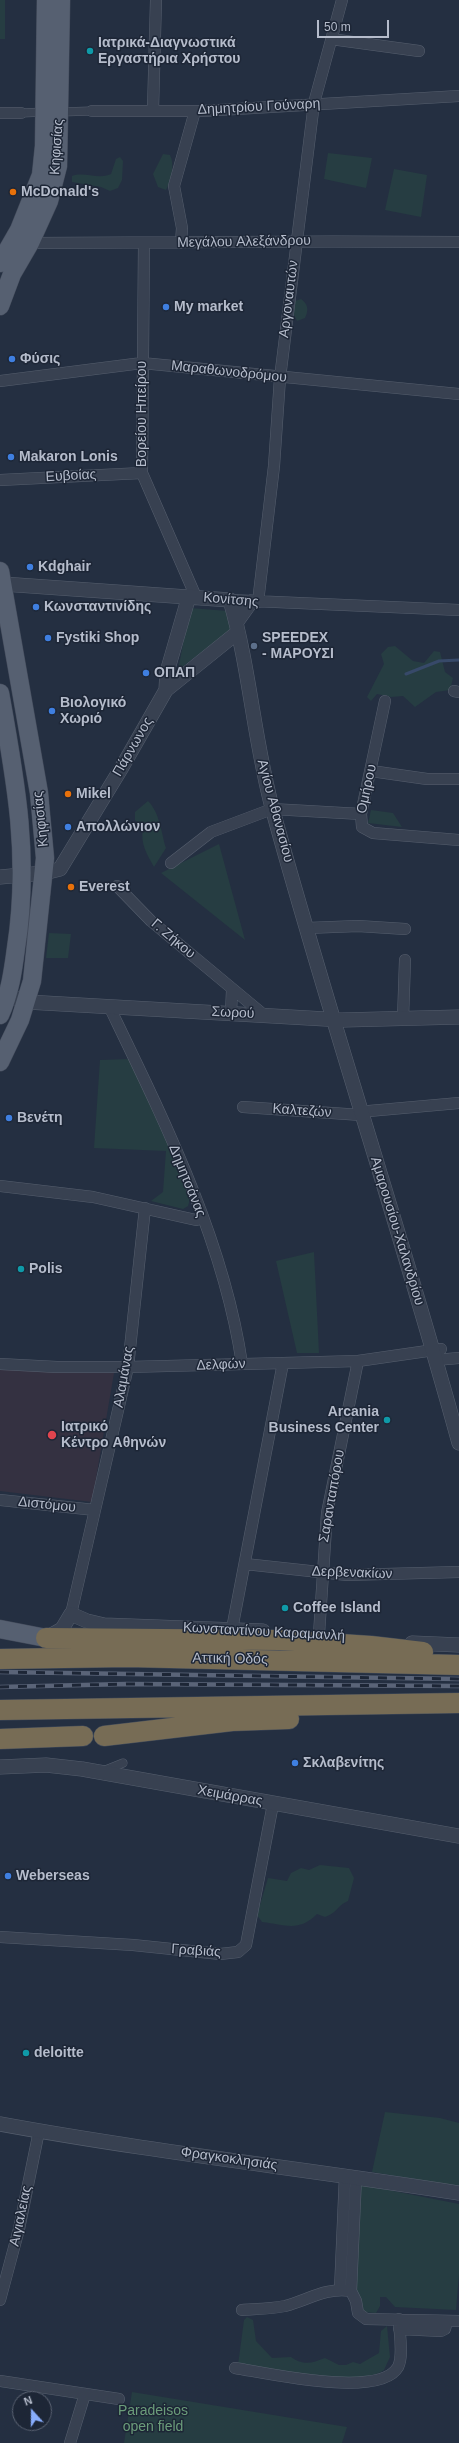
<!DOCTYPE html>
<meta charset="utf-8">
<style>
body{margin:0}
#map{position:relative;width:459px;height:2443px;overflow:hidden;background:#242f41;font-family:Helvetica,sans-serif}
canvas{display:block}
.north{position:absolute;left:12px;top:2391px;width:40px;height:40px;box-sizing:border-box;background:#1d2636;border:1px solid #5a6272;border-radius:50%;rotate:339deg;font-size:11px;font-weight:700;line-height:16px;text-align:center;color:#b5bccb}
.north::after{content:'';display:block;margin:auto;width:14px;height:18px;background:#88adfd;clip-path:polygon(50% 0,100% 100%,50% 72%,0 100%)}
.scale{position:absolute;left:317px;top:20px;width:72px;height:18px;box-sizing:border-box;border:2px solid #b5bccb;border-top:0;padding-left:5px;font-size:12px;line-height:14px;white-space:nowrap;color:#b5bccb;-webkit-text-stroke:3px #1d2636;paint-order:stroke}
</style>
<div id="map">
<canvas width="459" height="2443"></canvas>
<div class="north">N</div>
<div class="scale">50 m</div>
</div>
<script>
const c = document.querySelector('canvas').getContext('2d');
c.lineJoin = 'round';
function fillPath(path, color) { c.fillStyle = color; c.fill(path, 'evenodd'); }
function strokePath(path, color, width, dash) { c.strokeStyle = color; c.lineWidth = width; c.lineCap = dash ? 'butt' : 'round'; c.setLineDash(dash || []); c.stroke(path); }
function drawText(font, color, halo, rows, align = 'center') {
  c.font = font + ' Helvetica,sans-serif'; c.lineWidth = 3; c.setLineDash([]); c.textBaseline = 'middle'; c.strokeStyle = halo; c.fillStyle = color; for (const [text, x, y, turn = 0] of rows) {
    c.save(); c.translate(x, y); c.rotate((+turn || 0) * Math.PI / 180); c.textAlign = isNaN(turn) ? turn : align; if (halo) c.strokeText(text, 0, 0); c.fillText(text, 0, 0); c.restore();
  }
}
fillPath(new Path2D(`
 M0 1368 109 1369 114 1373 92 1502 0 1491Z`), '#343141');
fillPath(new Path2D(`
 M0 0H5V39H0Z
 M328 153 372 158 366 188 324 179Z
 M163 154 170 155C175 164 171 181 166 190L158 187 153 174Z
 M120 157 123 161 122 180 118 188 110 191 101 187 72 182V176C84 171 98 180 111 174L116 159Z
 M394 169 427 175 421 217 385 210Z
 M301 299C308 304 309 310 305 318L297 321 293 313 295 301Z
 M190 608 228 611 232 629 178 670Z
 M395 646 413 661 424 663 434 651 440 652 445 672 453 678 450 690 436 692 415 707 403 696 391 697 377 694 371 701 367 697 384 664 381 654 388 647Z
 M148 801C160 813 161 832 166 848L154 867C147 854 140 844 143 828L135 820V812Z
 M371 810 393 813 402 827 368 823Z
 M219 844 245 940 161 873Z
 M49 933 71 934 68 958H46Z
 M131 1059 191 1196 188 1206 183 1209 151 1201 163 1192 166 1151 94 1148 100 1060Z
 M314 1252 319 1353H297L276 1261Z
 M320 1865 349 1868 354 1878 348 1901C336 1906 339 1912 325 1917L317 1914C299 1932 286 1925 262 1922L257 1915 268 1878 287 1881 291 1873 301 1868 309 1870Z
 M385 2112 440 2118 459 2123V2187L372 2172Z
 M358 2184 459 2204V2274L456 2310 395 2307 386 2297H380V2306L376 2313 364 2312 356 2294Z
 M247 2317 253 2320 256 2341 272 2358 291 2357C304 2366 312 2363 325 2358L339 2365H346L353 2362 360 2364 379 2353 381 2331 387 2326 390 2357 384 2370C352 2391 275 2371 238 2365L244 2320Z
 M132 2392 347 2427 342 2443H124Z`), '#263d42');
strokePath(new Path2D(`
 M406 674 439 661 459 660`), '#374969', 3);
const pedestrian = new Path2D(`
 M60 112 92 111
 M21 113 45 112
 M103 1771 123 1763`);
const minor = new Path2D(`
 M331 39 419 51
 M153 110 156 0
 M92 111H202L459 96
 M0 113H21
 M30 243C173 242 316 241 459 242
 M144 243 142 473 196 597
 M181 243 182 228 174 186 195 111
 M0 381 142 363 459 394
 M0 480 142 473
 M230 600 459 610
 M258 602 274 466 280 378 314 103 342 0
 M454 691 459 692
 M385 701 361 814 362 827 373 833 459 840
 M371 771 427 779H459
 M171 863 211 832 272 809 361 814
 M117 886 151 921 264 1015
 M307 928 358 926 405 929
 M109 1006C163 1118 224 1240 242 1364
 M231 1013 232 990
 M403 1019 405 960
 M243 1107 361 1115
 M369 1111 459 1103
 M0 1186 93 1197 196 1220 203 1218
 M436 1360 459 1358
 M0 1364 57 1367H128L283 1363 358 1361 441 1349
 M0 1500 95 1510
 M245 1564 347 1575 459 1572
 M71 1614 128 1367 145 1208
 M232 1629 283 1363
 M319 1634 327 1513 358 1361
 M0 1937 133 1945 220 1954 238 1952 246 1945 273 1804
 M340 2289 345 2175
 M351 2291 356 2177
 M0 2300 19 2229 39 2131
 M242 2310C256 2309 271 2309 285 2306 308 2300 326 2287 351 2291L356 2301 358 2313 366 2319 459 2321
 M399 2329 441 2331 445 2329 447 2321
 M235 2368C267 2373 380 2399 398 2367 404 2355 399 2333 399 2319
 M0 2381 119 2399
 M70 2443 85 2394`);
const tertiary = new Path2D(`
 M3 584 230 600C250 669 254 742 273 811 331 1023 401 1231 459 1443
 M236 623 251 602
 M166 690 167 672 189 596
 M0 877 44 873 60 869 122 767 166 690 238 632
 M9 996 27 1002 343 1020 459 1017
 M46 1638 62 1629 71 1614 87 1621 104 1625 263 1631
 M412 1643 459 1645
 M0 1767 46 1765 82 1769 459 1836
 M0 2124C152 2152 306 2169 459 2193`);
const primary = new Path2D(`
 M0 263 19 230 41 175 44 146 46 0
 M0 306 12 274 30 243 49 201 58 166 61 0
 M0 571 39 793 45 858 32 981 20 1020 0 1062
 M0 693C16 782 30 858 16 948 13 971 10 993 0 1015
 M0 1629 46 1638`);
const motorway = new Path2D(`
 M46 1638 280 1640 371 1646 423 1652
 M0 1659 128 1657 459 1665
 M0 1710 459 1703
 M104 1736 232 1721 289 1719
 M0 1739 83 1736`);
strokePath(pedestrian, '#565f6e', 9);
strokePath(minor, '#565f6e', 12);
strokePath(tertiary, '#565f6e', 15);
strokePath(primary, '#424a5a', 19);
strokePath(motorway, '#434c5b', 21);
strokePath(pedestrian, '#384151', 8);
strokePath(minor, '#384151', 11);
strokePath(tertiary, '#384151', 14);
strokePath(primary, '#566071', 18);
strokePath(motorway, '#776c55', 20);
const rail = new Path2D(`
 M0 1672 459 1679
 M0 1687 126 1684 459 1686`);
strokePath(rail, '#5a6478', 4.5);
strokePath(rail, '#1d2636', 3, [9]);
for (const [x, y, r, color] of [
 [90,51,4,"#0f9aa8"],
 [13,192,4,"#e8710a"],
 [166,307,4,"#3f7fe0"],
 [12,359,4,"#3f7fe0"],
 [11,457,4,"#3f7fe0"],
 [30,567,4,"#3f7fe0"],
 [36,607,4,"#3f7fe0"],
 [48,638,4,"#3f7fe0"],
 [254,646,4,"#5c6f8a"],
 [146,673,4,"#3f7fe0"],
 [52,711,4,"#3f7fe0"],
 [68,794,4,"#e8710a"],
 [68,827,4,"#3f7fe0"],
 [71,887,4,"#e8710a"],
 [9,1118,4,"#3f7fe0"],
 [21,1269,4,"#0f9aa8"],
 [387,1420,4,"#0f9aa8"],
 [52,1435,5,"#e0444e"],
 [285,1608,4,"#0f9aa8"],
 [295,1763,4,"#3f7fe0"],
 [8,1876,4,"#3f7fe0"],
 [26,2053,4,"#0f9aa8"]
]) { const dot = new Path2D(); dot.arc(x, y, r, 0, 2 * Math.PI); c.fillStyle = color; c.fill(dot); strokePath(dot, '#1d2636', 1.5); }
drawText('bold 14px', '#b5bccb', '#1d2636', [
 ["Ιατρικά-Διαγνωστικά",98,43],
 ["Εργαστήρια Χρήστου",98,59],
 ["McDonald's",21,192],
 ["My market",174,307],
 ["Φύσις",20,359],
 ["Makaron Lonis",19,457],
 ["Kdghair",38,567],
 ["Κωνσταντινίδης",44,607],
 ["Fystiki Shop",56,638],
 ["SPEEDEX",262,638],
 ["- ΜΑΡΟΥΣΙ",262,654],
 ["ΟΠΑΠ",154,673],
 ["Βιολογικό",60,703],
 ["Χωριό",60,719],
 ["Mikel",76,794],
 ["Απολλώνιον",76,827],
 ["Everest",79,887],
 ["Βενέτη",17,1118],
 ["Polis",29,1269],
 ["Arcania",379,1412,"right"],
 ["Business Center",379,1428,"right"],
 ["Ιατρικό",61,1427],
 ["Κέντρο Αθηνών",61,1443],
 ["Coffee Island",293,1608],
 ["Σκλαβενίτης",303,1763],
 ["Weberseas",16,1876],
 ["deloitte",34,2053]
], 'left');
drawText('14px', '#b5bccb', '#1d2636', [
 ["Δημητρίου Γούναρη",259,107,-3],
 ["Κηφισίας",57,147,-86],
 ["Μεγάλου Αλεξάνδρου",244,242,-1],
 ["Αργοναυτών",289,299,-83],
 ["Μαραθωνοδρόμου",229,372,6],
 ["Βορείου Ηπείρου",142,414,-90],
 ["Ευβοίας",71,476,-3],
 ["Κονίτσης",231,600,5],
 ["Πάρνωνος",133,747,-60],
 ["Ομήρου",367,789,-78],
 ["Αγίου Αθανασίου",275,811,75],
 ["Κηφισίας",41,819,-96],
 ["Γ. Ζήκου",173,939,40],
 ["Σωρού",233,1013,3],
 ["Καλτεζών",302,1111,4],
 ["Δημητσάνας",187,1181,68],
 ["Αμαρουσίου-Χαλανδρίου",397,1231,73],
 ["Δελφών",221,1365,-2],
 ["Αλαμάνας",124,1377,-80],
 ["Σαρανταπόρου",332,1496,-80],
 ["Διστόμου",47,1505,6],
 ["Δερβενακίων",352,1573,2],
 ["Κωνσταντίνου Καραμανλή",264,1632,3],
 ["Αττική Οδός",230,1659,1],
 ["Χειμάρρας",230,1796,10],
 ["Γραβιάς",196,1951,4],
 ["Φραγκοκλησιάς",229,2159,8],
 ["Αιγιαλείας",21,2216,-78]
]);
drawText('14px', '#6b9d7a', '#1d2636', [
 ["Paradeisos",153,2411],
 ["open field",153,2427]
]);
</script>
